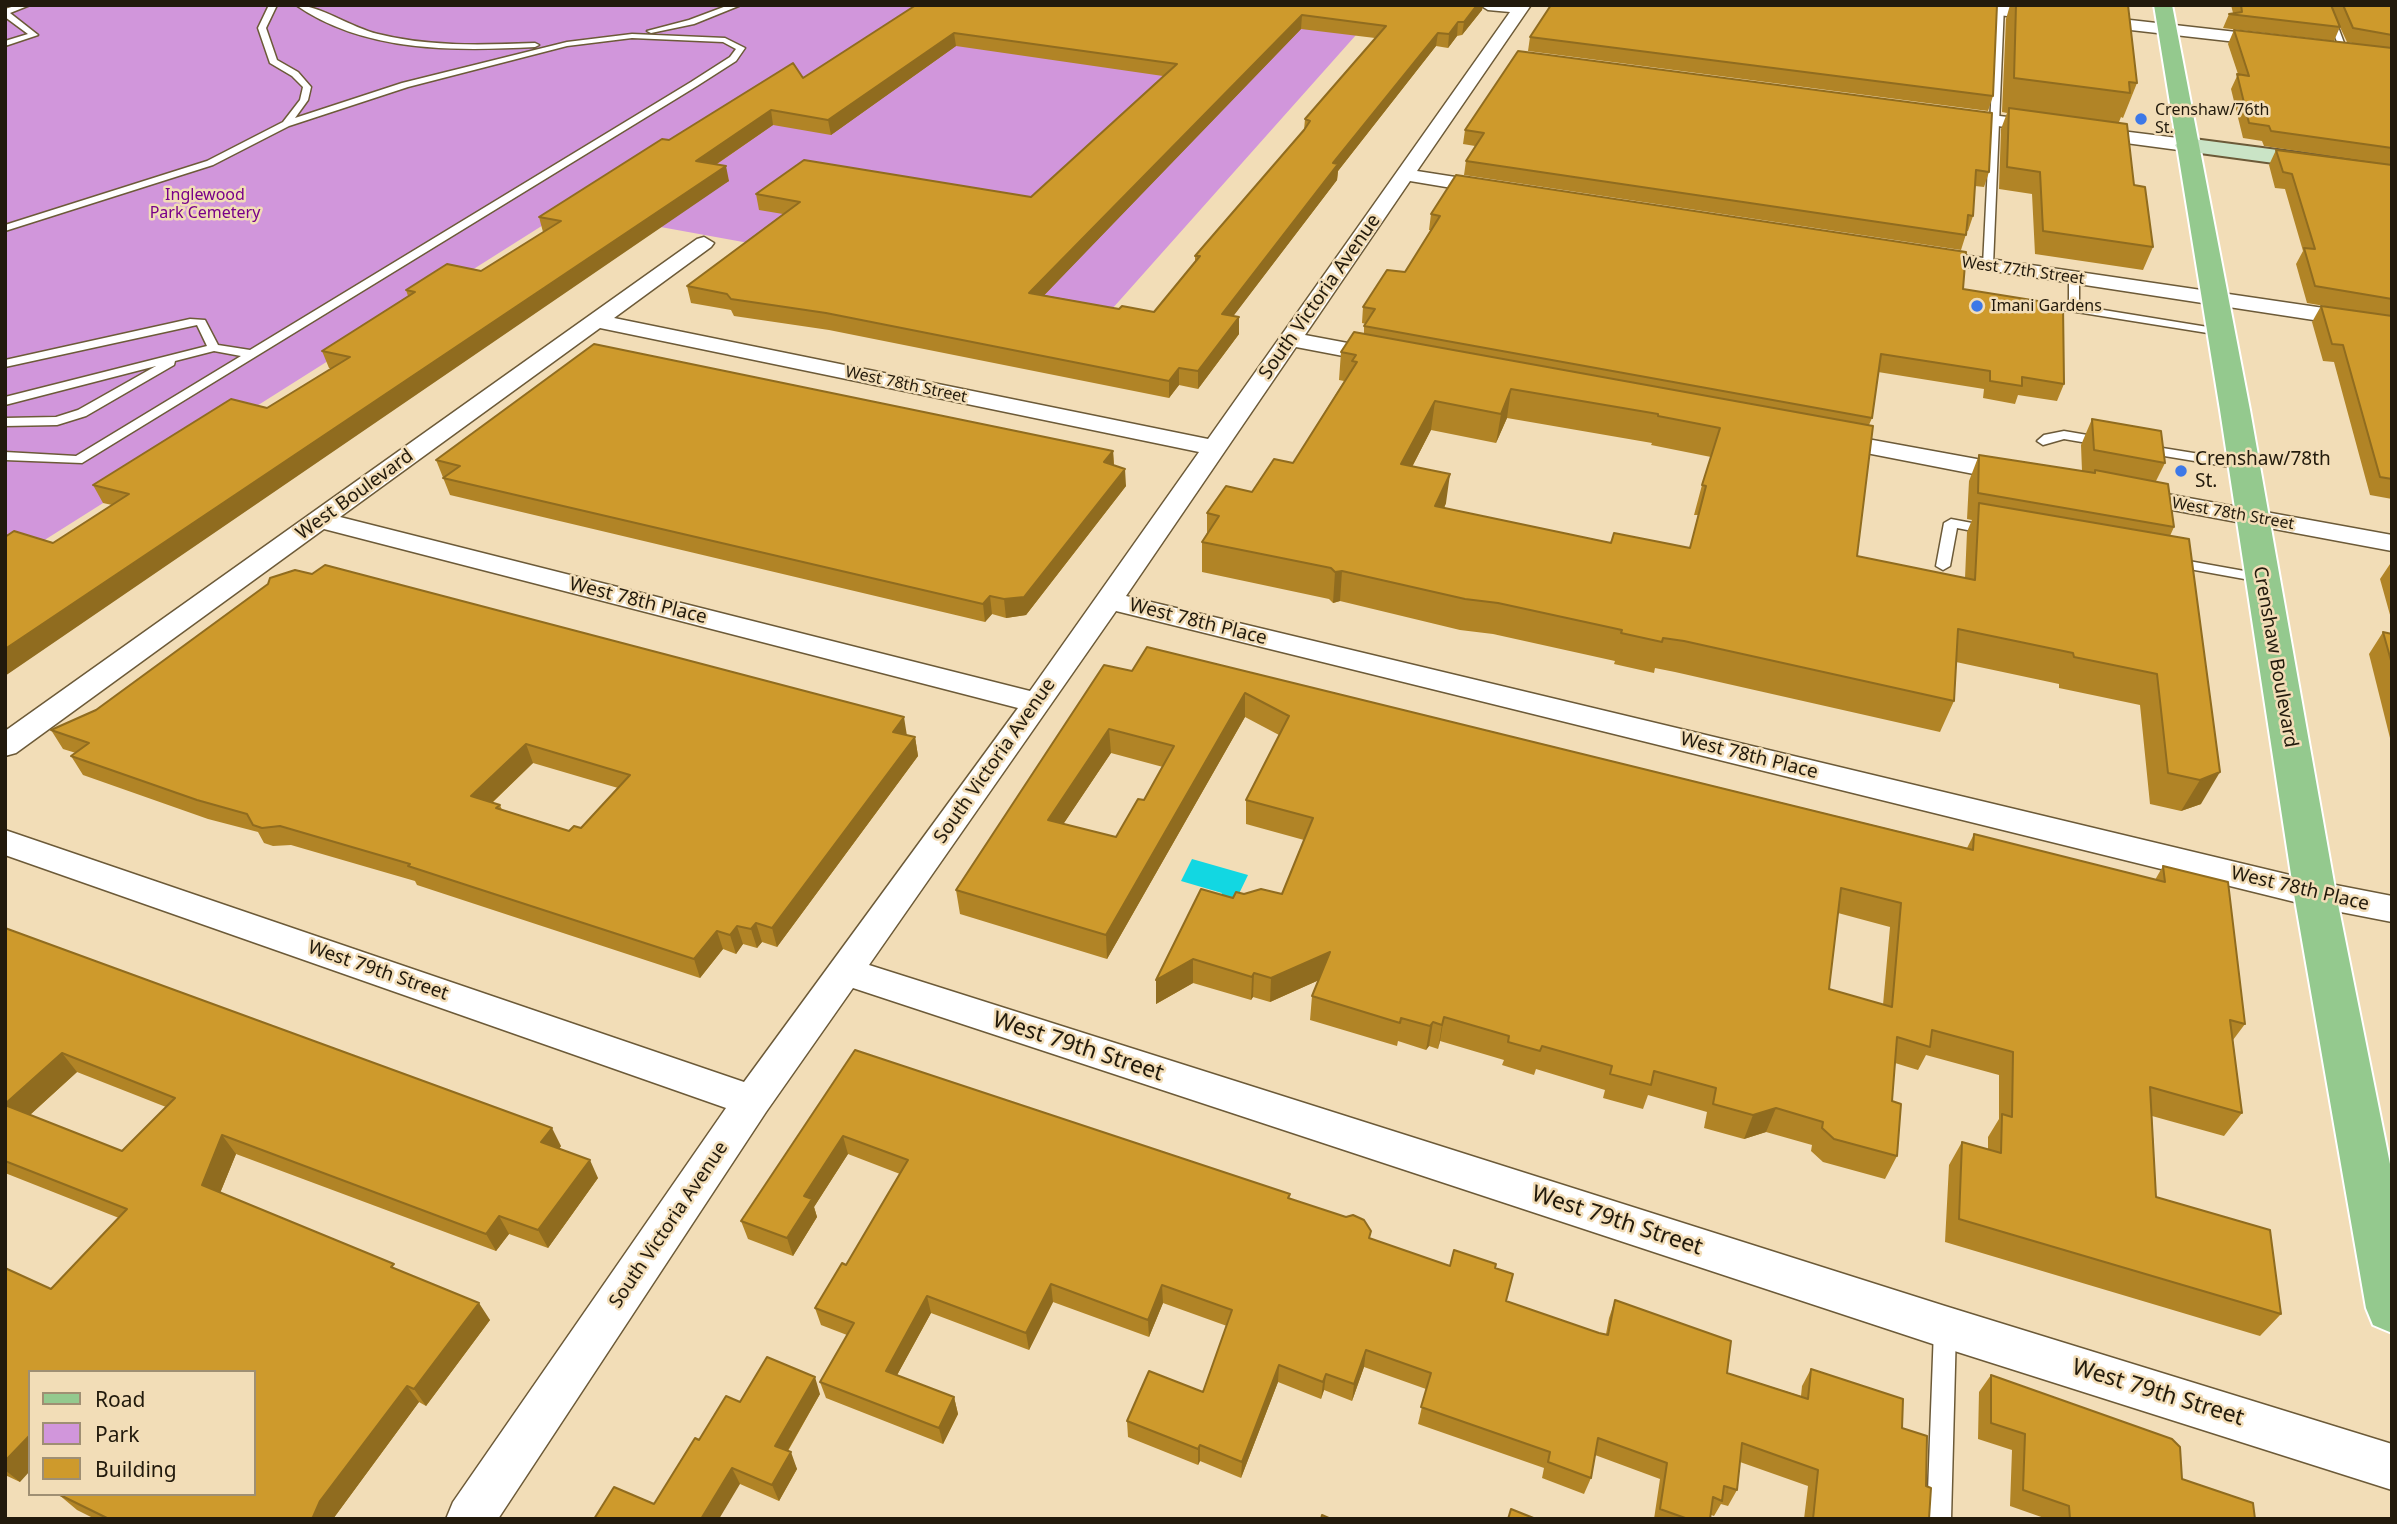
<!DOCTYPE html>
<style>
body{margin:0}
#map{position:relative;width:2397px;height:1524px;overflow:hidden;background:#f2ddb7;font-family:"Noto Sans",sans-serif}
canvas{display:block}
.frame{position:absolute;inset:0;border:7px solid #221a0c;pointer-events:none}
.legend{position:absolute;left:28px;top:1370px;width:228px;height:126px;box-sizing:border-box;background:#f2ddb7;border:2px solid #9f8f73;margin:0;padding:9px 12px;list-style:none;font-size:21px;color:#221a0c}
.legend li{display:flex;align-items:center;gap:14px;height:35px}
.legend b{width:35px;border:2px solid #9f8f73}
</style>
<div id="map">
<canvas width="2397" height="1524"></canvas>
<div class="frame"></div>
<ul class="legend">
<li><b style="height:9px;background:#94c98e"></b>Road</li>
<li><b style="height:19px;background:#d196db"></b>Park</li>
<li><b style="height:19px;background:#ce9a2c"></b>Building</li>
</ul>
</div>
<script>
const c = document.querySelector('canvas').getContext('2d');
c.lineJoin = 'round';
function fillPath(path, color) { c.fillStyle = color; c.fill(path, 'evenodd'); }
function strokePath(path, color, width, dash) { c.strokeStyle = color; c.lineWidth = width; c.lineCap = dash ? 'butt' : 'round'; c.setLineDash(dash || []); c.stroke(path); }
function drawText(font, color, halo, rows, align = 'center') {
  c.font = font + ' "Noto Sans",sans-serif'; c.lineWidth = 5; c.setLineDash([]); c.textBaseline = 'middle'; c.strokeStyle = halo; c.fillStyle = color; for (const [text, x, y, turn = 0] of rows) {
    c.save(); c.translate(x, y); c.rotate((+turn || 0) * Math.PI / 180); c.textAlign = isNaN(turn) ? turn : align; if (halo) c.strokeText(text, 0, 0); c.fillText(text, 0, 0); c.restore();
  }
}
fillPath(new Path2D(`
 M5 5H1115L1356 35 1112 309 567 210 5 565Z`), '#d196db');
fillPath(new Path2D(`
 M1192 859 1248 875 1235 902 1220 898 1222 893 1181 881Z`), '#12d7e2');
const lane = new Path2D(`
 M18 5H30L10 13 38 35 5 46V41L28 34 5 17V9Z
 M269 5H277L266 28 277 60 298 72 311 87 308 100 295 118 402 83 567 42 632 34 725 38 745 48 736 61 697 86 82 463 5 460V452L76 456 241 356 214 351 175 361 174 365 86 416 57 425 5 426V418L56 417 78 410 156 366 5 405V397L207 346 197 325 5 367V360L190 319 205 320 218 345 250 350 691 82 730 57 736 49 723 42 632 38 567 46 408 87 289 126 213 165 5 231V225L207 161 283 122 300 100 303 87 292 76 270 63 258 28Z
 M296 5C319 5 352 28 378 34 429 47 483 45 535 43L539 45 535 47C456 51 365 53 296 5Z
 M729 5H741L694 24 651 33 647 31 689 20Z
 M1996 5H2004L1993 265 1988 268 1983 265Z
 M2322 5H2330L2347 51 2340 49Z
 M2074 275 2079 278V306L2220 329 2226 332 2220 335 2039 306 2038 304 2043 301 2069 305V278Z
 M2064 431 2105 438 2111 442 2105 446 2064 439 2043 445 2037 441 2044 435Z
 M2144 445 2243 461 2249 465 2243 469 2140 452 2138 449Z
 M1951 519 1993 527 1995 530 1988 534 1957 528 1950 566 1943 570 1936 566 1944 523Z
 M2172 558 2261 574 2268 578 2261 582 2167 565 2165 562 2167 559Z
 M1945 1319 1953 1322 1956 1329 1951 1519H1927L1934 1329 1937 1322Z`);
const street = new Path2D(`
 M1480 5H1531L1417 171 1494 183 1504 189 1494 195 1410 181 1305 335 1385 350 1396 357 1385 364 1296 347 1126 596 2315 881 2392 896V922L2315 907 1116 611 869 965 1945 1306 2392 1444V1490L1945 1348 853 988 766 1112 498 1519H446L453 1502 726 1108 5 855V830L744 1082 1018 708 324 529 16 753 5 756V731L697 239 704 237 714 243 711 247 614 318 1208 439 1510 12 1488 10ZM600 328 1199 452 1030 691 340 517Z
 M1946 5H1997L2272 36 2280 41 2272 46 1954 10Z
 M1951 110 2186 139 2195 145 2186 151 1945 119 1942 115 1945 111Z
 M1922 249 2392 318V332L1915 259 1912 255 1915 251Z
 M1829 432 2015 466 2024 469 2028 474 2024 479 2015 482 1820 444 1817 439 1820 434Z
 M2128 487 2392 535V551L2119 500 2115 495 2119 490Z`);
const secondary = new Path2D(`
 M2186 138 2392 165V179L2178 150 2175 145Z`);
const primary = new Path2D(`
 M2154 5H2172L2250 410 2336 894 2392 1174V1333L2373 1325 2366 1308 2294 894 2220 410Z`);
strokePath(lane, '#6c5a38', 3);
strokePath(street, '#6c5a38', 3);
strokePath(secondary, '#6c5a38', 4);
strokePath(primary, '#fff', 4);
fillPath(lane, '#fff');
fillPath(street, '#fff');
fillPath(secondary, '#cae4c6');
fillPath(primary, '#94c98e');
fillPath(new Path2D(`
 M916 5H1483L1482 10 1462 35 1457 36 1448 48 1436 46 1338 171 1337 180 1233 316 1239 334 1198 389 1179 385 1169 398 829 330 734 316 731 310 691 303 687 286 783 214 759 210 756 194 1031 197 1163 76 956 46 831 135 773 125 717 164 729 181 53 543 112 505 103 503 93 485 267 408 332 368H329L322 351 408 296 406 290 481 271 543 232 539 217 669 140 803 78ZM1301 29 1375 38 1305 119 1304 130 1195 256V262L1154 312 1119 309 1044 295Z
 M2010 5H2128L2137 83 2123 118 2121 117 2119 122 2134 185 2153 247 2143 270 2035 254 2032 194 1999 189 2001 129 2007 113 2002 112 2006 19Z
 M2231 5H2392V165L2264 146 2262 141 2243 138 2231 89 2238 74 2228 44 2234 30 2358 44 2347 42 2340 27 2334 41 2223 28 2229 14 2233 13Z
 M1530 37 1993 96 1988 111 1528 51Z
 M1518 51 1989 172 1984 187 1975 186 1973 216 1968 231H1967L1961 250 1464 175 1466 161 1475 146 1463 144 1465 130Z
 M2276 150 2392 165V499L2370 495 2334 362 2323 361 2312 322 2321 306 2348 310 2307 303 2296 264 2303 251 2285 189 2275 188 2269 165Z
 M1431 214 1963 289 2064 384 2057 401 2018 395 2015 404 1983 398 1984 389 1878 372 1872 418 1869 425 1857 556 1965 578 1967 532 1972 520 1967 519 1969 481 1979 455 2082 471 2081 445 2092 419 2165 463 2156 481 2174 527 2170 536 2189 539 2201 804 2181 811 2150 804 2140 705 2059 688V684L1956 662 1954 701 1940 732 1675 672 1655 668 1654 673 1614 664 1615 661 1493 634 1460 630 1340 601 1333 603 1329 599 1202 572V542L1207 533V513L1252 492 1293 463 1344 381 1339 380 1341 352 1364 334V326L1366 324 1362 323 1363 307 1405 272 1431 230H1429ZM1507 418 1652 443 1651 445 1711 457 1702 485 1694 515H1698L1690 548 1611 543 1444 508 1446 503 1412 467 1431 430 1496 443Z
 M1113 451 1114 465 1126 486 1026 615 1006 618 992 614 985 622 450 495 436 460Z
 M2392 561V622L2380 579Z
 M2383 632 2392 634V746L2369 654Z
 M1147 647 1967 848 1974 834 2155 880 2163 866 2245 1024 2233 1040 2242 1113 2224 1136 2152 1116 2156 1197 2281 1314 2260 1336 1945 1242 1949 1165 1962 1142 1988 1149V1137L1999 1119V1075L1926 1055 1918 1070 1895 1063 1892 1101 1897 1156 1885 1179 1823 1162 1811 1151 1812 1145 1766 1132 1744 1139 1704 1128 1707 1112 1648 1095 1643 1109 1603 1098 1605 1090 1536 1069 1534 1075 1502 1065 1504 1060 1440 1041 1438 1049 1429 1046 1426 1050 1398 1041 1397 1046 1310 1020 1312 996 1319 980 1270 1002 1253 997 1251 1000 1193 983 1156 1004V980L1233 898 1244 894H1282L1304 840 1246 824V800L1279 735 1245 717 1107 959 960 914 956 890 1132 671ZM1111 753 1163 767 1144 800 1116 837 1063 824ZM1838 913 1890 927 1883 1005 1829 989Z
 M51 730 907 735 915 737 918 756 777 947 762 942 757 948 743 944 736 954 723 949 700 978 417 885 415 881 291 845 273 846 264 843 258 832 208 819 83 775 71 756 76 753 63 749ZM533 763 618 788 581 828 569 831 502 810 500 805 492 803Z
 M5 928 561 1146 559 1149 598 1178 548 1248 509 1234 496 1251 236 1154 220 1193 398 1270 490 1320 426 1406 419 1402 333 1519H95L77 1510 58 1494H254L30 1372 20 1482 5 1475V1268L51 1289 119 1218 5 1173ZM77 1072 166 1107 122 1151 30 1115Z
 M855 1050 1290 1199 1370 1238 1450 1266 1495 1268 1506 1301 1599 1333 1606 1334 1609 1318 1615 1300 1727 1373 1801 1396 1802 1386 1811 1369 1902 1428 1926 1486 1929 1519H1804L1808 1486 1740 1462 1737 1490 1728 1506 1721 1504 1714 1516 1711 1515 1710 1519H1654L1660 1479 1595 1455 1591 1478 1584 1494 1542 1478 1544 1468 1418 1424 1426 1389 1364 1367 1352 1401 1324 1390 1321 1399 1278 1382 1241 1478 1200 1461 1198 1465 1128 1437 1127 1421 1203 1392 1227 1326 1163 1303 1149 1337 1053 1302 1029 1350 931 1313 897 1375 954 1397 958 1414 943 1444 826 1398 820 1382 847 1335 821 1325 815 1308 846 1265 900 1174 848 1154 814 1207 817 1217 793 1256 748 1239 741 1221Z
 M1991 1375 2182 1479 2255 1519H2047L2010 1506 2012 1450 1978 1439 1979 1392Z
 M820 1394 788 1451 797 1469 779 1501 740 1484 654 1504 699 1440 740 1402Z`), '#b18426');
fillPath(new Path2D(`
 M1477 5H1483L1482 10 1462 35 1464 22Z
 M1302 15 1301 29 1031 309 1029 293Z
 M1458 22 1457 36 1448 48 1449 34Z
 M954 33 956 46 831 135 828 120Z
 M1438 33 1436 46 1338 171 1337 180 1222 331V314L1333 163Z
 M771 110 773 125 699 176 696 161Z
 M726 166 729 181 5 676V649Z
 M1239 317V334L1198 389V371Z
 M1179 368V385L1169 398V381Z
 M1511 389 1507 418 1496 443 1501 414Z
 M1435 401 1431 430 1398 494 1401 464Z
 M1113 451 1114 468 1104 462Z
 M1125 469 1126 486 1026 615 1006 618 1004 599Z
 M1450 474 1446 503 1432 536 1435 506Z
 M1342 571 1340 601 1333 603 1335 572Z
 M990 596 992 614 985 622 983 604Z
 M1245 693V717L1107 959 1106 935Z
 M904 717 907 736 893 732Z
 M1109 729 1111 753 1050 844 1048 820Z
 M915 737 918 756 777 947 772 928Z
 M526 744 533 763 479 815 471 796Z
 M2220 772 2201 804 2181 811 2200 780Z
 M756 923 762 942 757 948 751 929Z
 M737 926 743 944 736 954 730 935Z
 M717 931 723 949 700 978 694 959Z
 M1330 952 1328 976 1270 1002 1271 978Z
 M1193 959V983L1156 1004V980Z
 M1254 973 1253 997 1251 1000 1252 977Z
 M1444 1017 1440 1041 1438 1049 1442 1025Z
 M1433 1022 1429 1046 1426 1050 1430 1026Z
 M62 1053 77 1072 21 1123 5 1106V1104Z
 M1776 1108 1766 1132 1744 1139 1753 1115Z
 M552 1128 561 1146 550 1160 541 1142Z
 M222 1135 236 1154 216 1203 202 1185Z
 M843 1136 848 1154 814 1207 817 1217 793 1256 787 1238 804 1196Z
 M590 1160 598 1178 548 1248 538 1230Z
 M499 1216 509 1234 496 1251 486 1234Z
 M1051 1284 1053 1302 1029 1350 1026 1333Z
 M1162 1285 1163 1303 1149 1337 1148 1320Z
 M927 1296 931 1313 890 1388 886 1371Z
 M479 1303 490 1320 426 1406 414 1389Z
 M1366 1350 1364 1367 1352 1401 1354 1384Z
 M1279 1365 1278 1382 1241 1478 1242 1462Z
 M1326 1374 1324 1390 1321 1399 1323 1382Z
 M815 1377 820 1394 781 1462 775 1446Z
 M407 1386 419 1402 333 1519H311L320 1501Z
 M954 1397 958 1414 943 1444 939 1428Z
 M30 1435V1471L20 1482 5 1470V1461Z
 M1200 1445V1461L1198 1465V1449Z
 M791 1452 797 1469 779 1501 772 1485Z
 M732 1468 740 1484 719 1519H701Z`), '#906c1f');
const building = new Path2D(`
 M916 5H1477L1464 22H1458L1449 34 1438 33 1333 163 1338 164 1222 314 1239 317 1198 371 1179 368 1169 381 826 313 731 299 727 294 687 286 800 202 756 194 804 160 1031 197 1177 64 954 33 828 120 771 110 696 161 726 166 5 649V537L14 531 53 543 129 494 93 485 231 399 267 408 350 357 322 351 415 292 406 290 447 264 481 271 561 221 539 217 662 139 669 140 793 63 803 78ZM1302 15 1386 26 1305 119 1310 121 1304 130 1195 256H1200L1154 312 1122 306 1119 309 1029 293Z
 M1551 5H1997L1993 96 1530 37Z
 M2016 5H2128L2137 83 2129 82 2130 93 2014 78Z
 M2241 5H2331L2340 27 2229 14 2242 12Z
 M2343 5H2392V35L2353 28Z
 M2234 30 2392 48V148L2271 131 2269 126 2249 123 2237 74 2249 76Z
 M1518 51 1992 113 1989 172 1976 170 1973 216 1968 215 1966 235 1466 161 1484 133 1465 130Z
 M2009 108 2127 124 2134 185 2145 187 2153 247 2043 231 2040 172 2007 167Z
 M2276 150 2392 165V299L2315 286 2304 248 2315 249 2292 174 2283 172Z
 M1456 175 1966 252 1963 289 2063 305 2064 384 2022 377V386L1990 381V371L1881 354 1872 418 1364 326 1375 309 1363 307 1387 270 1405 272 1440 216 1431 214Z
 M2321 306 2392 316V479L2380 477 2343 345 2332 344Z
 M1354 332 1873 426 1857 556 1975 580 1979 503 2189 539 2220 772 2200 780 2168 773 2157 674 2074 657 2073 653 1958 629 1954 701 1684 641 1663 638 1662 642 1621 633 1622 630 1498 603 1465 599 1342 571 1335 572 1331 568 1202 542 1219 516 1207 513 1226 486 1252 492 1274 459 1293 463 1357 362 1352 361 1356 355 1341 352ZM1511 389 1658 414V416L1720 428 1702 485 1706 486 1690 548 1614 533 1611 543 1435 506 1450 474 1401 464 1435 401 1501 414Z
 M594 344 1113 451 1104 462 1125 469 1024 597 1004 599 990 596 983 604 443 478 460 466 436 460Z
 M2092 419 2161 431 2165 463 2094 450Z
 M1979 455 2095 473V470L2168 484 2174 527 1978 493Z
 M325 565 904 717 893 732 915 737 772 928 756 923 751 929 737 926 730 935 717 931 694 959 408 866 410 864 280 826 262 828 253 825 247 814 197 800 71 756 89 743 51 730 96 710 268 584 270 578 295 570 312 574ZM526 744 630 775 581 828 574 826 569 831 496 808 500 805 471 796Z
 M2383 632 2392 634V664Z
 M1147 647 1973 850 1974 834 2165 882 2163 866 2228 882 2245 1024 2230 1020 2242 1113 2150 1087 2156 1197 2270 1230 2281 1314 1959 1219 1962 1142 2001 1153 2002 1114 2012 1117 2013 1052 1932 1030 1930 1047 1897 1037 1892 1101 1901 1104 1897 1156 1834 1139 1822 1128 1823 1122 1776 1108 1753 1115 1713 1104 1716 1088 1654 1071 1651 1085 1610 1074 1612 1066 1542 1046 1540 1051 1508 1042 1509 1036 1444 1017 1442 1025 1433 1022 1430 1026 1401 1018 1400 1023 1312 996 1330 952 1271 978 1254 973 1252 977 1193 959 1156 980 1201 889 1233 898 1236 892 1244 894 1261 889 1282 894 1313 818 1246 800 1289 716 1245 693 1106 935 956 890 1104 665 1132 671ZM1109 729 1174 746 1144 800 1138 799 1116 837 1048 820ZM1841 888 1901 903 1892 1007 1829 989Z
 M5 928 552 1128 541 1142 590 1160 538 1230 499 1216 486 1234 222 1135 202 1185 394 1264 391 1267 479 1303 414 1389 407 1386 320 1501 313 1517 311 1519H109L58 1494H254V1372H30V1435L5 1461V1268L51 1289 127 1209 5 1161V1105L122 1151 175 1098 62 1053 5 1104Z
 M855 1050 1290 1194 1288 1198 1346 1217 1353 1215 1364 1220 1371 1231 1369 1238 1450 1266 1454 1250 1496 1264 1495 1268 1513 1274 1506 1301 1599 1333 1608 1335 1615 1300 1731 1341 1727 1373 1808 1399 1811 1369 1903 1399 1902 1428 1927 1436 1926 1486 1931 1488 1929 1519H1813L1818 1470 1742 1443 1737 1490 1724 1486 1722 1501 1713 1497 1710 1519H1688L1660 1509 1667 1463 1598 1438 1591 1478 1548 1462 1550 1452 1421 1407 1431 1373 1366 1350 1354 1384 1326 1374 1323 1382 1279 1365 1242 1462 1200 1445 1198 1449 1127 1421 1149 1371 1203 1392 1232 1310 1162 1285 1148 1320 1051 1284 1026 1333 927 1296 886 1371 954 1397 939 1428 820 1382 854 1323 815 1308 842 1263 846 1265 908 1160 843 1136 804 1196 812 1199 787 1238 741 1221Z
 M767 1357 815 1377 775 1446 791 1452 772 1485 732 1468 701 1519H594L614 1487 654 1504 695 1438 699 1440 726 1396 740 1402Z
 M1991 1375 2172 1439 2180 1447 2182 1479 2253 1503 2255 1519H2070L2069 1506 2023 1490 2025 1434 1991 1423Z
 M1511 1509 1536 1519H1508Z
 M1322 1515 1331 1519H1321Z`);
fillPath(building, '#ce9a2c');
strokePath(building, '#906c1f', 2);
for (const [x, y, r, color] of [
 [2141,119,7,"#3d78e7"],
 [1977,306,7,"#3d78e7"],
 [2181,471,7,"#3d78e7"]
]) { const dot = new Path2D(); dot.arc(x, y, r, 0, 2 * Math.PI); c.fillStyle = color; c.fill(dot); strokePath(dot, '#f2ddb7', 2.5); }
drawText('16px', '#221a0c', '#f2ddb7', [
 ["Crenshaw/76th",2155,110],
 ["St.",2155,128],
 ["Imani Gardens",1991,306]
], 'left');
drawText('16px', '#780089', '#f2ddb7', [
 ["Inglewood",205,195],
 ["Park Cemetery",205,213]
]);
drawText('16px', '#221a0c', '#f2ddb7', [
 ["West 77th Street",2023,271,8],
 ["West 78th Street",906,385,12],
 ["West 78th Street",2233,514,10]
]);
drawText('19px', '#221a0c', '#f2ddb7', [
 ["South Victoria Avenue",1320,297,-55],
 ["West Boulevard",355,495,-36],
 ["West 78th Place",638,601,14],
 ["West 78th Place",1198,622,14],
 ["Crenshaw Boulevard",2275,657,80],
 ["West 78th Place",1749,756,14],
 ["South Victoria Avenue",995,761,-55],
 ["West 78th Place",2300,889,13],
 ["West 79th Street",378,971,19],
 ["South Victoria Avenue",669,1225,-56]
]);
drawText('19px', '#221a0c', '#f2ddb7', [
 ["Crenshaw/78th",2195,460],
 ["St.",2195,482]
], 'left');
drawText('23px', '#221a0c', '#f2ddb7', [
 ["West 79th Street",1078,1047,18],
 ["West 79th Street",1617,1221,18],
 ["West 79th Street",2158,1393,17]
]);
</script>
